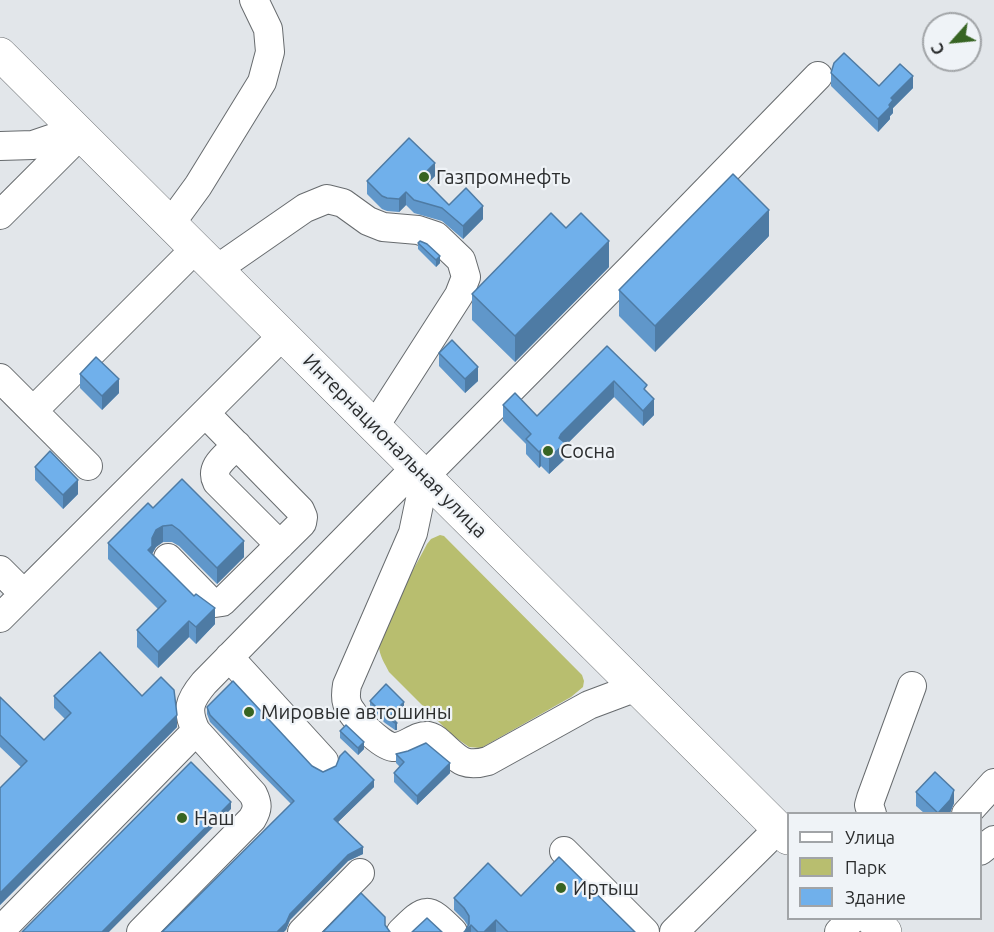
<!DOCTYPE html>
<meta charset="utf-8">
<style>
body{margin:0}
#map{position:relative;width:994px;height:932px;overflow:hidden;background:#e2e6ea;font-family:Ubuntu,sans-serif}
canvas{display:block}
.legend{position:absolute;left:787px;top:812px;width:195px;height:108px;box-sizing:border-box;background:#eff3f7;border:2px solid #a1a4a7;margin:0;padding:8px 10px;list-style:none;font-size:18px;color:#2b2d2e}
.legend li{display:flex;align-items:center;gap:12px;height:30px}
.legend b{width:30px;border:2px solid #a1a4a7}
.north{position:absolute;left:922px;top:12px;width:60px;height:60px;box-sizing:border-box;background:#eff3f7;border:2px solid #a1a4a7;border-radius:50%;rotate:243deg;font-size:16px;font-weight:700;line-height:24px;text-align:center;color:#2b2d2e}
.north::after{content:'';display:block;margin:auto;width:21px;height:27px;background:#376423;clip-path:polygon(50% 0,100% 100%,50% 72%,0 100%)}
</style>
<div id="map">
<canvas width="994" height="932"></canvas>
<ul class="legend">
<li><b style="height:8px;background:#fff"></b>Улица</li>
<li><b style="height:16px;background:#b8be6f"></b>Парк</li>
<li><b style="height:16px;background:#70b0eb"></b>Здание</li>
</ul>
<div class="north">С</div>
</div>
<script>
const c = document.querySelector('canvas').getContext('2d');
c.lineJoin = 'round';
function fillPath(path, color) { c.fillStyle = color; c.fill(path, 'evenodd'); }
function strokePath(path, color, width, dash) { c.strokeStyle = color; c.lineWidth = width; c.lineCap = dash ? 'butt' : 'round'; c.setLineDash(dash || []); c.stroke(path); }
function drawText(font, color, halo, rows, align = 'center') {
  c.font = font + ' Ubuntu,sans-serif'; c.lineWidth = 4.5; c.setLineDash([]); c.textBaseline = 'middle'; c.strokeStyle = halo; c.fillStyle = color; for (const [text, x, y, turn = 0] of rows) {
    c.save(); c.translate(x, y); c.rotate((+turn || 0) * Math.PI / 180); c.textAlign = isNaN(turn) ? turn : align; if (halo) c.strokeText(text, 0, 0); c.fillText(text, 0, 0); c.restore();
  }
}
fillPath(new Path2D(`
 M440 535 444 536 582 675 584 681 583 687 571 697 481 748 469 747 452 735 389 672C385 664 379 655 379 646 380 625 416 566 427 544L431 539Z`), '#b8be6f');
const minor = new Path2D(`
 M0 146 33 145 77 130
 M0 215 81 134
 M171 223 198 186 262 82 270 52 268 29 254 0
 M217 269 305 208 327 199 343 203 368 221 383 227 418 230 436 236 461 260 466 277 459 295 375 426
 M0 378 88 466
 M33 411 196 248
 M237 445C227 456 209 466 217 482L280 545
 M168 558 210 601 215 603 222 602 302 523 303 517 300 510 205 413
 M0 570 24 594
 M0 618 283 335
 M229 657 324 761
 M637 687 589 705 488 761C463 768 458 759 440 743 437 740 433 737 428 736 416 735 405 748 393 747 381 746 350 715 347 703 345 697 346 691 347 685L413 533 425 476 633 266 818 76
 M196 731C186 710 189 701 204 683L416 467
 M872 814 869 805 871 798 912 686
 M966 814 994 783
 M564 851 645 932
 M980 851 994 840
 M0 931 196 731 253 794C258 804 258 809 252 819L141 932
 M302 932 360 873
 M401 932C427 906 427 907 453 932
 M674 932 779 828
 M839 932 853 918`);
const major = new Path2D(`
 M0 54 788 838
 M871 918 885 932`);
strokePath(minor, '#676b6e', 30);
strokePath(major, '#676b6e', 34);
strokePath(minor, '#fff', 28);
strokePath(major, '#fff', 33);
fillPath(new Path2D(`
 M831 73 879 86 913 88 893 108V113L890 116V119L878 132 831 86Z
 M435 176 428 183 449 205 483 219 463 239 442 221 414 213 406 205 399 212 387 211 382 209 367 194V181Z
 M566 228 609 267 515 362 472 320V294Z
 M769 236 655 352 619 316V290Z
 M418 243 440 263 436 267 418 249Z
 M607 346 647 392 654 415 643 426 614 397 565 446V459L549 474 541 466 539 468 526 454V444L503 421V405L537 416Z
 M439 353 478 381 465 393 439 366Z
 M80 374 119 393 102 410 80 388Z
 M35 467 78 494 63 509 35 480Z
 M153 508 244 557 217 584 179 546 172 542H163L156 547 152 554 215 624 196 644 189 637 158 668 137 647V630L158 609 108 559V543Z
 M54 696H142L177 727 0 905V788L21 767 0 747V697L44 740 65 719 54 708Z
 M370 701 404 709 394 719 397 730H395L385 723 370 708Z
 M207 707 323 772 374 787 338 822 363 854 348 861 290 920 286 930 291 804 210 722 207 714Z
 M340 731 364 749 358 755 340 738Z
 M396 754 450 773 417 805 394 782V773L400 767 396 763Z
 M916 792 954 803 950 813H924L916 806Z
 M521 896 635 932H464L465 931 468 926 464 920 454 910V898Z`), '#6097ca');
fillPath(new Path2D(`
 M913 76V88L893 108V113L890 116V119L878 132V119L889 105 891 98Z
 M435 163V176L421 190V177Z
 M406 192V205L399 212V199Z
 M483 206V219L463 239V226Z
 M769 210V236L655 352V326Z
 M609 241V267L515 362V336Z
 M440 256V263L436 267V260Z
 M478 367V381L465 393V379Z
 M119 379V393L102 410V396Z
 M614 381V397L565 446V459L549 474V458L561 434Z
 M654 399V415L643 426V411Z
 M541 450V466L539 468V452Z
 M78 480V494L63 509V495Z
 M163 526V542L156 547 152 554V538L156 530Z
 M244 541V557L217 584V568Z
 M152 546V562L148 550Z
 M215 608V624L196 644V627Z
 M189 621V637L158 668V652Z
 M404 702V709L392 721 390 716Z
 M177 715V727L0 905V893Z
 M395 723H397V730H395Z
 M364 742V749L358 755V748Z
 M450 763V773L417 805V796Z
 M374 780V787L334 826V819Z
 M954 790V803L950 813H938Z
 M231 802V809L109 932H102Z
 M363 847V854L348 861 290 920 286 930 284 932H277L290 914 348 855Z
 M496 920V932H484Z
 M471 925V932H465Z`), '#4e7ba4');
const building = new Path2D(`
 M844 53 879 86 900 64 913 76 891 98 893 100 889 105 890 107 878 119 831 73 834 63Z
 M409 138 435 163 421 177 449 205 466 188 483 206 463 226 442 208 414 200 406 192 399 199 387 198 382 196 367 181Z
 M733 174 769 210 655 326 619 290Z
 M551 213 566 228 581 213 609 241 515 336 472 294Z
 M420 241 427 244 440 256 436 260 418 243Z
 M452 340 478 367 465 379 439 353Z
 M607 346 647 385 644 389 654 399 643 411 614 381 561 434 559 438 565 443 549 458 541 450 539 452 526 439 531 434 503 405 515 393 537 416Z
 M96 357 119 379 102 396 80 374Z
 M50 451 78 480 63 495 35 467Z
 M182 479 244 541 217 568 179 530 172 525 163 526 156 530 152 538V546L148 550 194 596 196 594 215 608 196 627 189 621 158 652 137 630 166 601 108 543 148 503 153 508Z
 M100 652 142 696 161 677 174 690 177 715 0 893V788L27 761 0 735V697L44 740 71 713 54 696Z
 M233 681 312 766 323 772 336 766 340 756 345 751 374 780 334 819 363 847 348 855 290 914 286 923 277 932H162L294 801 210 715 207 707Z
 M386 684 404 702 390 716 397 723H395L385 716 370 701Z
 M346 725 364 742 358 748 340 731Z
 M426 743 450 763 417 796 394 773 404 762 396 754 408 751Z
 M191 762 231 802 102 932H22Z
 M935 772 954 790 950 800 938 813 916 792Z
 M559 857 635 932H508L496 920 484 932H478L471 925 465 932H464L465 931 469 924V916L464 908 454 898 488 863 521 896Z
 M361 893 385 917V925L390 932H323Z
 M427 918 442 932H412Z`);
fillPath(building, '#70b0eb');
strokePath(building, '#4e7ba4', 1.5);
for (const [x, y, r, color] of [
 [424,177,6,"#376423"],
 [548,451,6,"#376423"],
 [249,712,6,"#376423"],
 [182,818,6,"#376423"],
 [561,888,6,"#376423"]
]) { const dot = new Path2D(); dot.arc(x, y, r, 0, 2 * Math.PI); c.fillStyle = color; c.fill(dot); strokePath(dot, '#eff3f7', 2); }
drawText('20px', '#2b2d2e', '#eff3f7', [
 ["Газпромнефть",436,177],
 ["Сосна",560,451],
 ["Мировые автошины",261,712],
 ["Наш",194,818],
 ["Иртыш",573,888]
], 'left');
drawText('20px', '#2b2d2e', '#eff3f7', [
 ["Интернациональная улица",395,446,45]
]);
</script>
